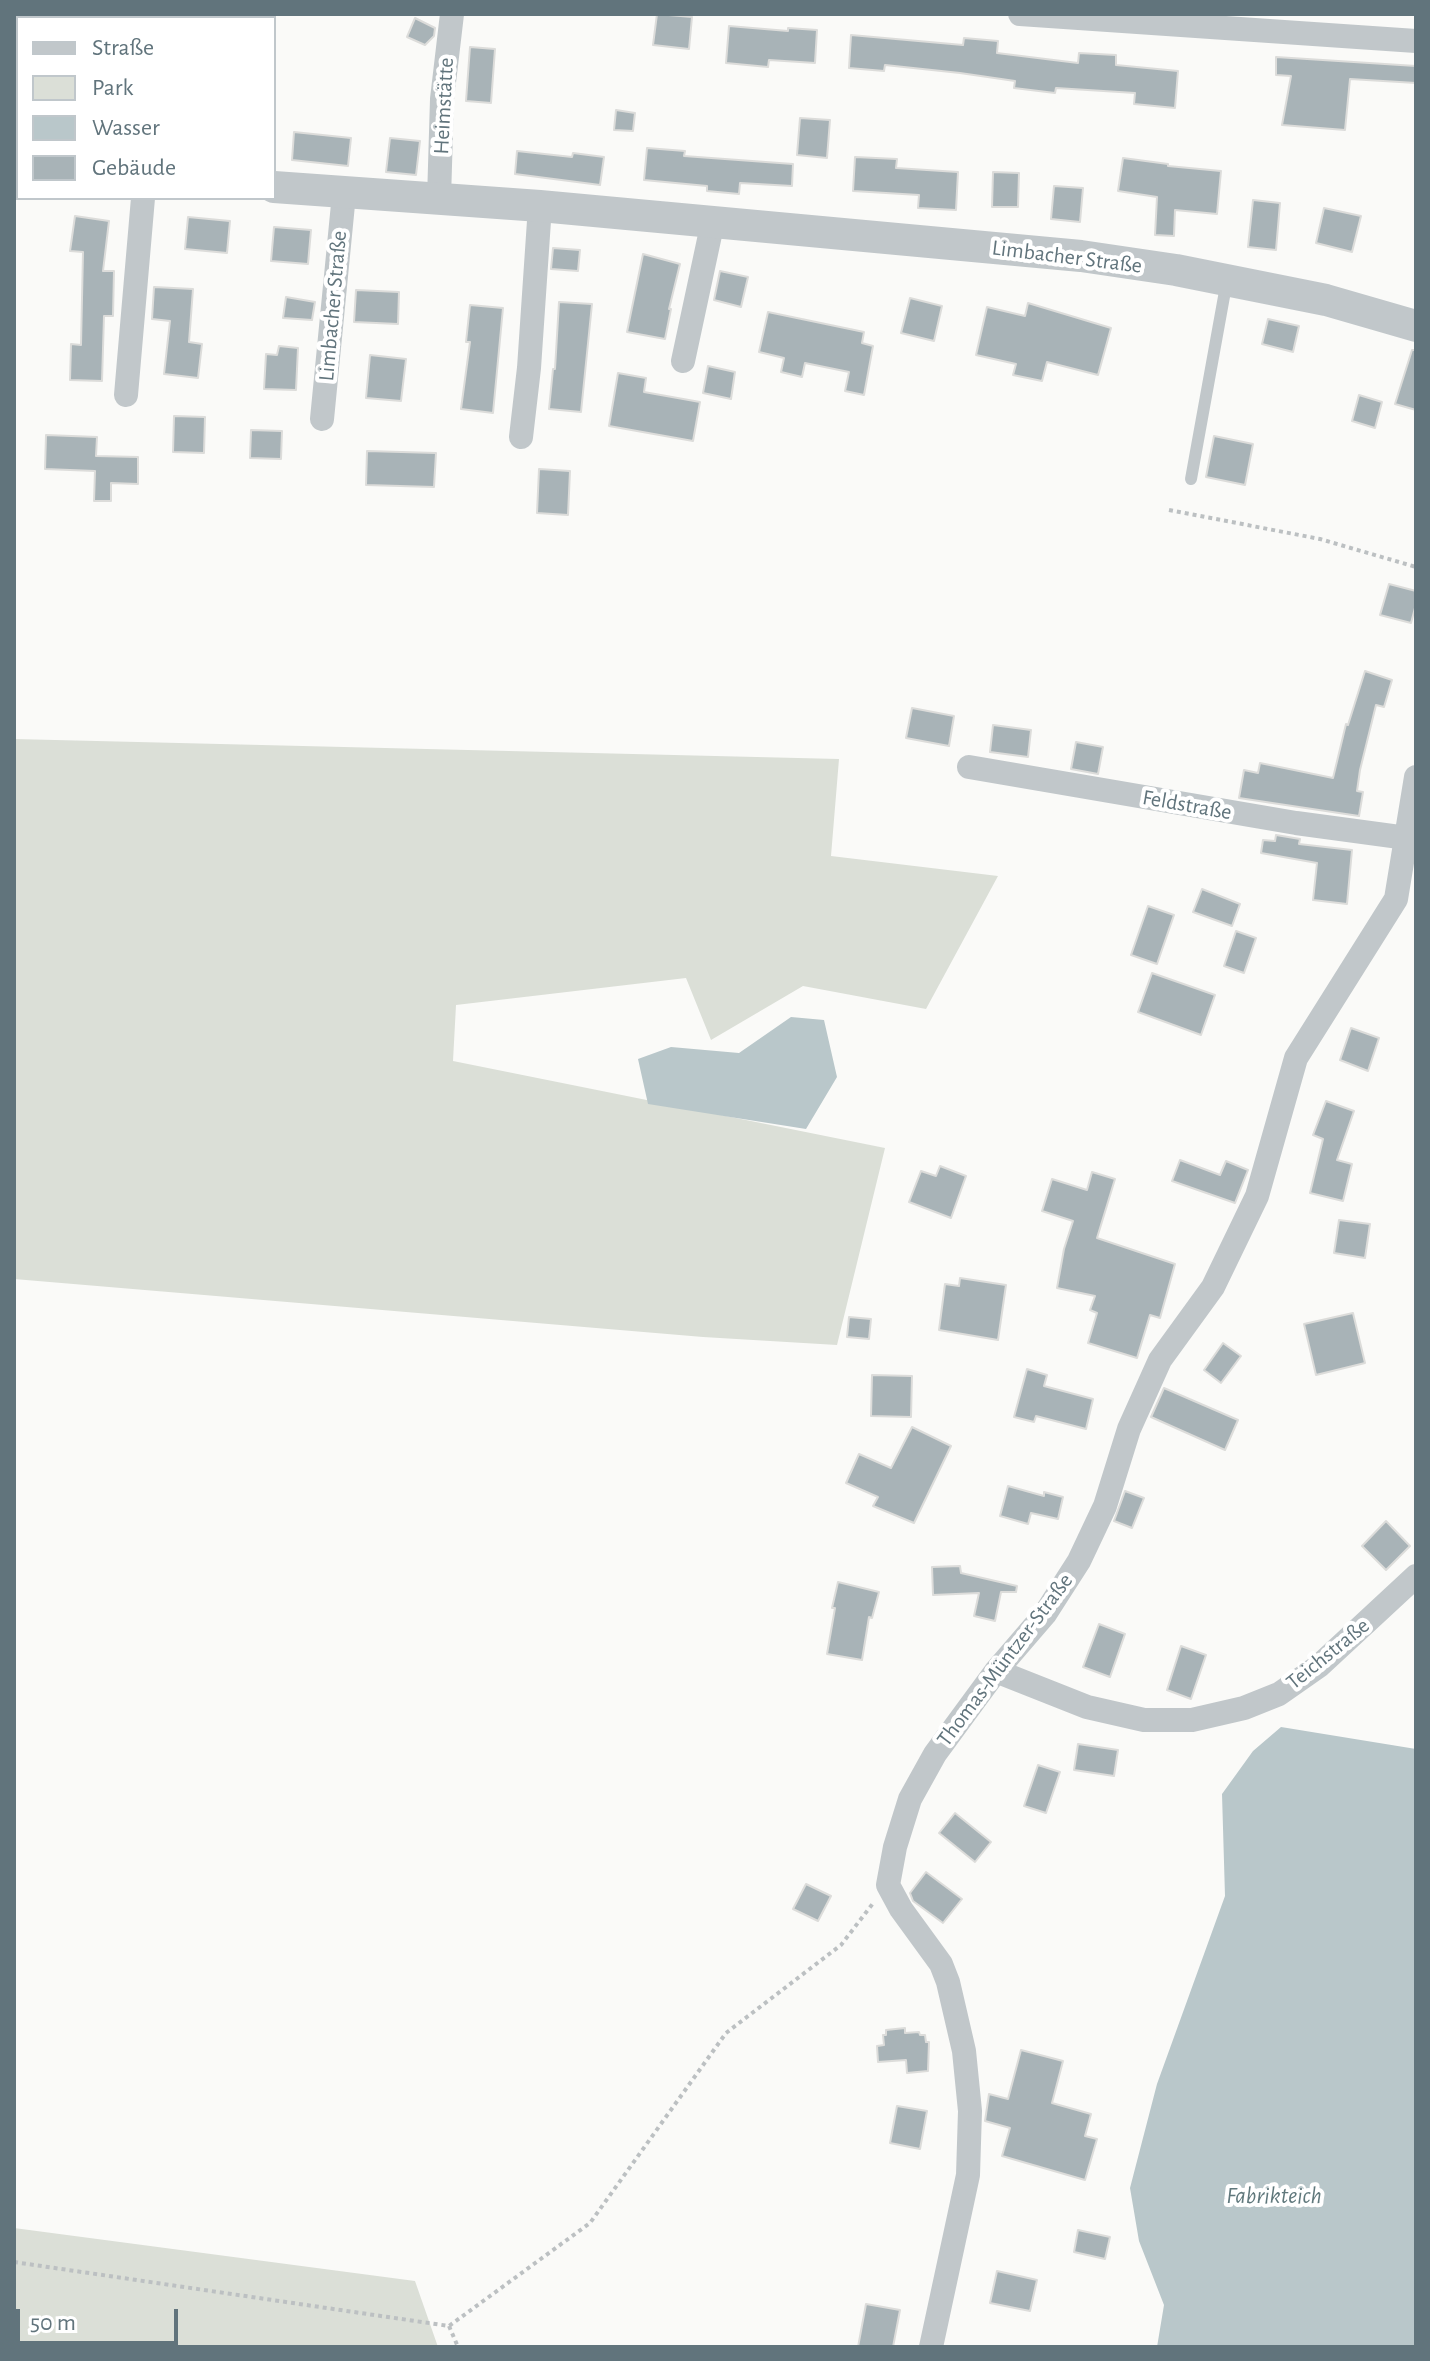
<!DOCTYPE html>
<meta charset="utf-8">
<style>
body{margin:0}
#map{position:relative;width:1430px;height:2361px;overflow:hidden;background:#fafaf8;font-family:"Alegreya Sans",sans-serif}
canvas{display:block}
.frame{position:absolute;inset:0;border:16px solid #61747c;pointer-events:none}
.legend{position:absolute;left:16px;top:16px;width:260px;height:184px;box-sizing:border-box;background:#fff;border:2px solid #c0c7cb;margin:0;padding:10px 14px;list-style:none;font-size:24px;color:#61747c}
.legend li{display:flex;align-items:center;gap:16px;height:40px}
.legend b{width:40px;border:2px solid #c0c7cb}
.scale{position:absolute;left:16px;top:2309px;width:162px;height:36px;box-sizing:border-box;border:4px solid #61747c;border-top:0;padding-left:10px;font-size:24px;line-height:28px;white-space:nowrap;color:#61747c;-webkit-text-stroke:6px #fff;paint-order:stroke}
</style>
<div id="map">
<canvas width="1430" height="2361"></canvas>
<div class="frame"></div>
<ul class="legend">
<li><b style="height:10px;background:#c1c7ca"></b>Straße</li>
<li><b style="height:22px;background:#dbdfd7"></b>Park</li>
<li><b style="height:22px;background:#b9c7ca"></b>Wasser</li>
<li><b style="height:22px;background:#a8b3b7"></b>Gebäude</li>
</ul>
<div class="scale">50 m</div>
</div>
<script>
const c = document.querySelector('canvas').getContext('2d');
c.lineJoin = 'round';
function fillPath(path, color) { c.fillStyle = color; c.fill(path, 'evenodd'); }
function strokePath(path, color, width, dash) { c.strokeStyle = color; c.lineWidth = width; c.lineCap = dash ? 'butt' : 'round'; c.setLineDash(dash || []); c.stroke(path); }
function drawText(font, color, halo, rows, align = 'center') {
  c.font = font + ' "Alegreya Sans",sans-serif'; c.lineWidth = 8; c.setLineDash([]); c.textBaseline = 'middle'; c.strokeStyle = halo; c.fillStyle = color; for (const [text, x, y, turn = 0] of rows) {
    c.save(); c.translate(x, y); c.rotate((+turn || 0) * Math.PI / 180); c.textAlign = isNaN(turn) ? turn : align; if (halo) c.strokeText(text, 0, 0); c.fillText(text, 0, 0); c.restore();
  }
}
fillPath(new Path2D(`
 M14 739 839 759 831 856 998 876 926 1009 803 986 711 1040 686 978 456 1005 453 1061 885 1148 837 1345 703 1337 14 1279Z
 M14 2228 415 2281 438 2347H14Z`), '#dbdfd7');
fillPath(new Path2D(`
 M791 1017 824 1020 837 1077 806 1129 648 1104 638 1059 671 1047 739 1053Z
 M1281 1727 1416 1749V2347H1157L1164 2305 1139 2241 1130 2188 1157 2084 1225 1896 1222 1794 1253 1751Z`), '#b9c7ca');
const building = new Path2D(`
 M657 14 692 17 689 49 653 45Z
 M415 18 435 28 434 36 425 45 407 37Z
 M729 26 788 31V28L817 30 815 63 769 60 768 67 726 63Z
 M851 35 963 45 964 38 998 41 997 53 1078 63 1079 53 1116 55V65L1178 71 1175 108 1134 104 1135 93 1056 88 1055 93 1014 88 1015 81 960 73 885 65 884 71 849 68Z
 M470 47 495 49 491 103 466 101Z
 M1276 57 1416 66V83L1350 79 1345 130 1282 125 1291 76 1276 75Z
 M616 110 635 113 633 131 614 130Z
 M800 118 830 120 827 158 797 155Z
 M294 132 351 138 348 166 292 160Z
 M390 138 420 141 416 175 386 172Z
 M647 148 685 151 684 156 793 164 792 186 740 183 739 194 707 191V186L644 180Z
 M517 151 572 157 573 153 604 157 600 185 515 174Z
 M855 157 897 159 896 168 958 172 956 210 918 208 919 195 853 191Z
 M1123 158 1168 164V166L1221 171 1217 214 1175 210 1174 236 1155 235 1157 197 1118 191Z
 M993 172 1019 173 1018 207H992Z
 M1054 186 1083 188 1080 222 1051 219Z
 M1253 200 1280 203 1276 250 1248 247Z
 M1324 208 1361 216 1352 252 1316 243Z
 M75 216 109 221 103 271H114L113 316H104L102 381 70 380 71 344 81 345 83 252 70 251Z
 M188 217 230 221 227 253 185 249Z
 M274 227 311 230 308 264 271 261Z
 M553 248 580 250 578 271 551 269Z
 M643 254 680 264 669 309H671L665 339 627 332Z
 M720 271 748 277 741 307 714 300Z
 M154 287 193 289 189 342 202 344 198 378 164 374 170 321 152 319Z
 M356 290 399 292 398 324 354 322Z
 M286 297 315 302 312 320 283 318Z
 M910 298 942 306 934 341 901 333Z
 M559 302 592 304 581 412 549 409 553 369H555Z
 M1028 303 1111 328 1098 375 1047 362 1042 381 1013 375 1016 364 976 355 987 307 1025 316Z
 M470 305 503 308 493 413 461 409 470 342H466Z
 M768 312 864 332 862 343 873 346 864 395 845 391 849 372 805 363 802 377 781 372 784 358 759 352Z
 M1268 319 1299 326 1293 352 1262 344Z
 M279 346 298 348 296 390 264 389 266 354 277 355Z
 M1412 350H1416V410L1395 404Z
 M370 355 406 359 401 401 366 398Z
 M708 366 735 372 731 399 703 393Z
 M618 373 646 378 644 392 700 402 693 441 609 426Z
 M1359 395 1382 402 1375 428 1352 421Z
 M174 416 205 417 204 453 173 452Z
 M251 430 282 431 281 459 250 458Z
 M46 435 97 437 96 456 138 457V484L111 483V501H94L95 471 45 469Z
 M1214 436 1253 444 1245 485 1206 477Z
 M367 451 436 453 434 487 366 485Z
 M539 469 570 471 568 515 537 513Z
 M1389 584 1416 591V604L1411 623 1380 615Z
 M1365 671 1392 680 1384 707 1376 705 1360 770 1357 791 1363 792 1359 816 1239 798 1244 770 1258 773 1260 763 1333 778 1346 724 1348 725Z
 M912 708 954 716 949 746 906 738Z
 M993 725 1031 730 1028 757 990 752Z
 M1076 742 1103 747 1098 774 1071 769Z
 M1276 835 1300 839 1299 844 1352 850 1347 904 1313 900 1317 863 1261 853 1263 840 1275 841Z
 M1202 889 1240 904 1232 926 1193 912Z
 M1148 906 1174 915 1157 964 1131 955Z
 M1236 931 1256 938 1244 973 1224 966Z
 M1152 973 1215 995 1201 1035 1138 1012Z
 M1351 1028 1379 1038 1368 1071 1340 1060Z
 M1326 1101 1354 1111 1337 1160 1352 1164 1343 1201 1310 1193 1323 1139 1313 1135Z
 M1180 1160 1220 1175 1226 1161 1248 1170 1235 1203 1172 1181Z
 M940 1166 966 1176 951 1218 909 1202 921 1171 936 1176Z
 M1092 1172 1115 1179 1097 1238 1175 1264 1160 1318 1150 1315 1137 1358 1088 1343 1097 1313 1090 1310 1095 1296 1057 1288 1064 1249 1073 1221 1042 1211 1052 1179 1087 1190Z
 M1339 1220 1370 1224 1365 1258 1334 1253Z
 M960 1278 1006 1285 998 1340 939 1330 945 1284 959 1286Z
 M1353 1313 1365 1363 1316 1375 1304 1324Z
 M849 1317 871 1319 869 1339 847 1337Z
 M1223 1343 1241 1356 1221 1383 1204 1370Z
 M1027 1369 1047 1375 1044 1386 1093 1399 1086 1429 1036 1416 1034 1422 1014 1417Z
 M872 1375 912 1376 911 1417 871 1416Z
 M1164 1388 1238 1420 1225 1450 1151 1417Z
 M912 1427 951 1446 914 1523 873 1506 878 1497 846 1483 859 1454 891 1468Z
 M1008 1486 1044 1496V1492L1063 1497 1058 1519 1031 1513 1028 1524 1000 1516Z
 M1125 1491 1144 1498 1132 1528 1114 1521Z
 M1386 1521 1410 1546 1386 1570 1362 1546Z
 M960 1566 961 1573 1017 1586 1016 1592H1001L995 1621 974 1616 979 1593 933 1595 932 1567Z
 M838 1582 879 1592 872 1618 869 1617 862 1660 827 1654 835 1608H832Z
 M1099 1624 1125 1634 1110 1677 1083 1667Z
 M1181 1646 1206 1655 1191 1699 1167 1690Z
 M1078 1744 1118 1750 1114 1776 1074 1770Z
 M1038 1765 1060 1772 1046 1813 1024 1806Z
 M955 1813 991 1842 975 1862 939 1833Z
 M926 1872 962 1899 943 1923 913 1901 910 1893Z
 M806 1884 831 1896 818 1921 793 1909Z
 M905 2028V2033L919 2032 920 2035H925L926 2042H929L928 2071 907 2073 906 2060 878 2062 877 2046 884 2045 883 2035H886V2030Z
 M1021 2050 1063 2061 1052 2103 1091 2114 1085 2136 1097 2139 1085 2180 1002 2156 1010 2128 985 2121 989 2094 1008 2099Z
 M897 2106 927 2111 920 2149 890 2143Z
 M1078 2230 1110 2237 1105 2259 1074 2252Z
 M997 2271 1037 2280 1030 2311 990 2303Z
 M866 2304 900 2310 893 2347H858Z`);
fillPath(building, '#a8b3b7');
strokePath(building, '#dcdcda', 2);
strokePath(new Path2D(`
 M1169 510 1320 539 1416 567
 M14 2262 449 2326 590 2223 726 2033 841 1945 874 1902
 M449 2326 458 2347`), '#bcc0c2', 4, [4, 4]);
strokePath(new Path2D(`
 M1191 479 1227 280`), '#c1c7ca', 12);
strokePath(new Path2D(`
 M1020 14 1416 41
 M84 18V14
 M213 18V14
 M439 199 442 99 452 14
 M683 361 713 221
 M126 395 143 198
 M322 419 344 194
 M521 437 529 368 540 206
 M969 767 1296 823 1407 838 1416 842
 M996 1671 1087 1707 1144 1720H1192L1244 1708 1279 1694 1319 1666 1416 1576
 M931 2347 968 2175 970 2111 964 2051 948 1982 941 1964 901 1909 888 1885 895 1847 910 1799 935 1754 996 1671 1045 1614 1079 1561 1105 1506 1129 1429 1160 1360 1213 1287 1257 1196 1296 1058 1396 899 1416 777`), '#c1c7ca', 24);
strokePath(new Path2D(`
 M14 164H18
 M274 187 540 206 1081 256 1176 270 1326 300 1416 326`), '#c1c7ca', 32);
drawText('22px', '#61747c', '#fff', [
 ["Heimstätte",444,106,-87],
 ["Limbacher Straße",1067,257,7],
 ["Limbacher Straße",333,306,-85],
 ["Feldstraße",1187,805,10],
 ["Teichstraße",1328,1654,-39],
 ["Thomas-Müntzer-Straße",1005,1660,-53]
]);
drawText('italic 24px', '#60787c', '#fff', [
 ["Fabrikteich",1274,2196]
]);
</script>
